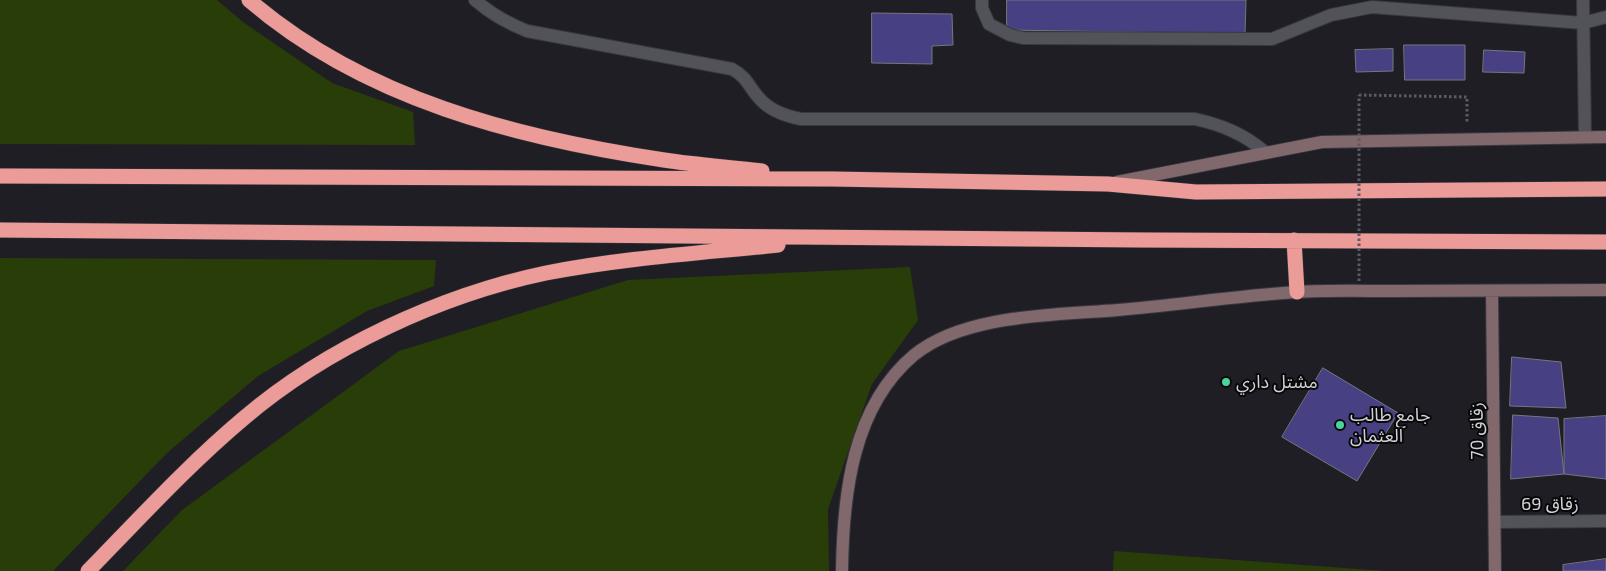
<!DOCTYPE html>
<meta charset="utf-8">
<style>
body{margin:0}
canvas{display:block;background:#1e1e24}
</style>
<canvas width="1606" height="571"></canvas>
<script>
const c = document.querySelector('canvas').getContext('2d');
c.lineJoin = 'round';
function fillPath(path, color) { c.fillStyle = color; c.fill(path, 'evenodd'); }
function strokePath(path, color, width, dash) { c.strokeStyle = color; c.lineWidth = width; c.lineCap = dash ? 'butt' : 'round'; c.setLineDash(dash || []); c.stroke(path); }
function drawText(font, color, halo, rows, align = 'center') {
  c.font = font + ' "Exo 2","Noto Sans Arabic",sans-serif'; c.lineWidth = 4; c.setLineDash([]); c.textBaseline = 'middle'; c.strokeStyle = halo; c.fillStyle = color; for (const [text, x, y, turn = 0] of rows) {
    c.save(); c.translate(x, y); c.rotate((+turn || 0) * Math.PI / 180); c.textAlign = isNaN(turn) ? turn : align; if (halo) c.strokeText(text, 0, 0); c.fillText(text, 0, 0); c.restore();
  }
}
fillPath(new Path2D(`
 M0 0H217L243 22 332 83 413 112 415 145 0 144Z
 M0 258 436 260 434 286 367 311 258 376 167 453 53 571H0Z
 M910 267 918 320 872 384 828 509 829 571H123L182 510 399 351 628 280Z
 M1114 551 1385 571H1113Z`), '#283d08');
const building = new Path2D(`
 M1007 0H1246L1245 34 1007 30Z
 M872 13 952 14 953 45 932 46V64L872 63Z
 M1404 45H1465V80H1405Z
 M1393 49V71L1356 72 1355 50Z
 M1484 50 1525 52 1524 73 1483 72Z
 M1512 357 1561 362 1566 408 1510 406Z
 M1323 368 1398 413 1357 481 1282 437Z
 M1513 415 1558 418 1564 474 1511 479Z
 M1606 416V479L1564 474V419Z
 M1606 559V571H1563V565Z`);
fillPath(building, '#474083');
strokePath(building, '#76767e', 1);
const lane = new Path2D(`
 M475 0C491 14 507 23 527 31L732 69C748 78 748 86 759 98 770 111 785 116 801 119H1195C1222 125 1244 134 1265 152
 M982 0V8L989 24 1010 35 1023 38 1272 39 1331 15 1372 7 1583 23 1606 17
 M1583 0 1585 137`);
const street = new Path2D(`
 M1495 522 1606 521`);
const secondary = new Path2D(`
 M1117 182 1322 142 1606 137
 M1492 291 1495 571
 M842 571C843 495 852 407 914 355 964 314 1056 315 1118 310 1177 305 1236 296 1296 292 1328 290 1362 291 1394 291 1465 291 1535 290 1606 290`);
const highway = new Path2D(`
 M249 0C364 99 517 138 664 160 696 165 729 167 762 171
 M0 176 833 179 1108 184 1196 192 1606 189
 M0 230 1143 240 1606 242
 M1294 240 1297 292
 M88 571C139 519 188 465 244 418 326 348 441 295 546 273 622 258 701 253 778 245`);
strokePath(lane, '#38383d', 14);
strokePath(street, '#38383d', 14);
strokePath(secondary, '#38383d', 14);
strokePath(highway, '#38383d', 16);
strokePath(new Path2D(`
 M1359 95 1467 97V122`), '#5b5b61', 3, [2.5, 2.5]);
strokePath(lane, '#52525a', 12);
strokePath(street, '#52525a', 12);
strokePath(secondary, '#80686d', 12);
strokePath(highway, '#eb9b98', 15);
strokePath(new Path2D(`
 M1359 281V95`), '#5b5b61', 3, [2.5, 2.5]);
for (const [x, y, r, color] of [
 [1226,382,5,"#48d49d"],
 [1340,425,5,"#48d49d"]
]) { const dot = new Path2D(); dot.arc(x, y, r, 0, 2 * Math.PI); c.fillStyle = color; c.fill(dot); strokePath(dot, '#08080b', 2); }
drawText('18px', '#d2d2d7', '#08080b', [
 ["مشتل داري",1236,382],
 ["جامع طالب",1350,415],
 ["العثمان",1350,436]
], 'left');
drawText('18px', '#d2d2d7', '#08080b', [
 ["زقاق 70",1477,431,-91],
 ["زقاق 69",1550,504]
]);
</script>
